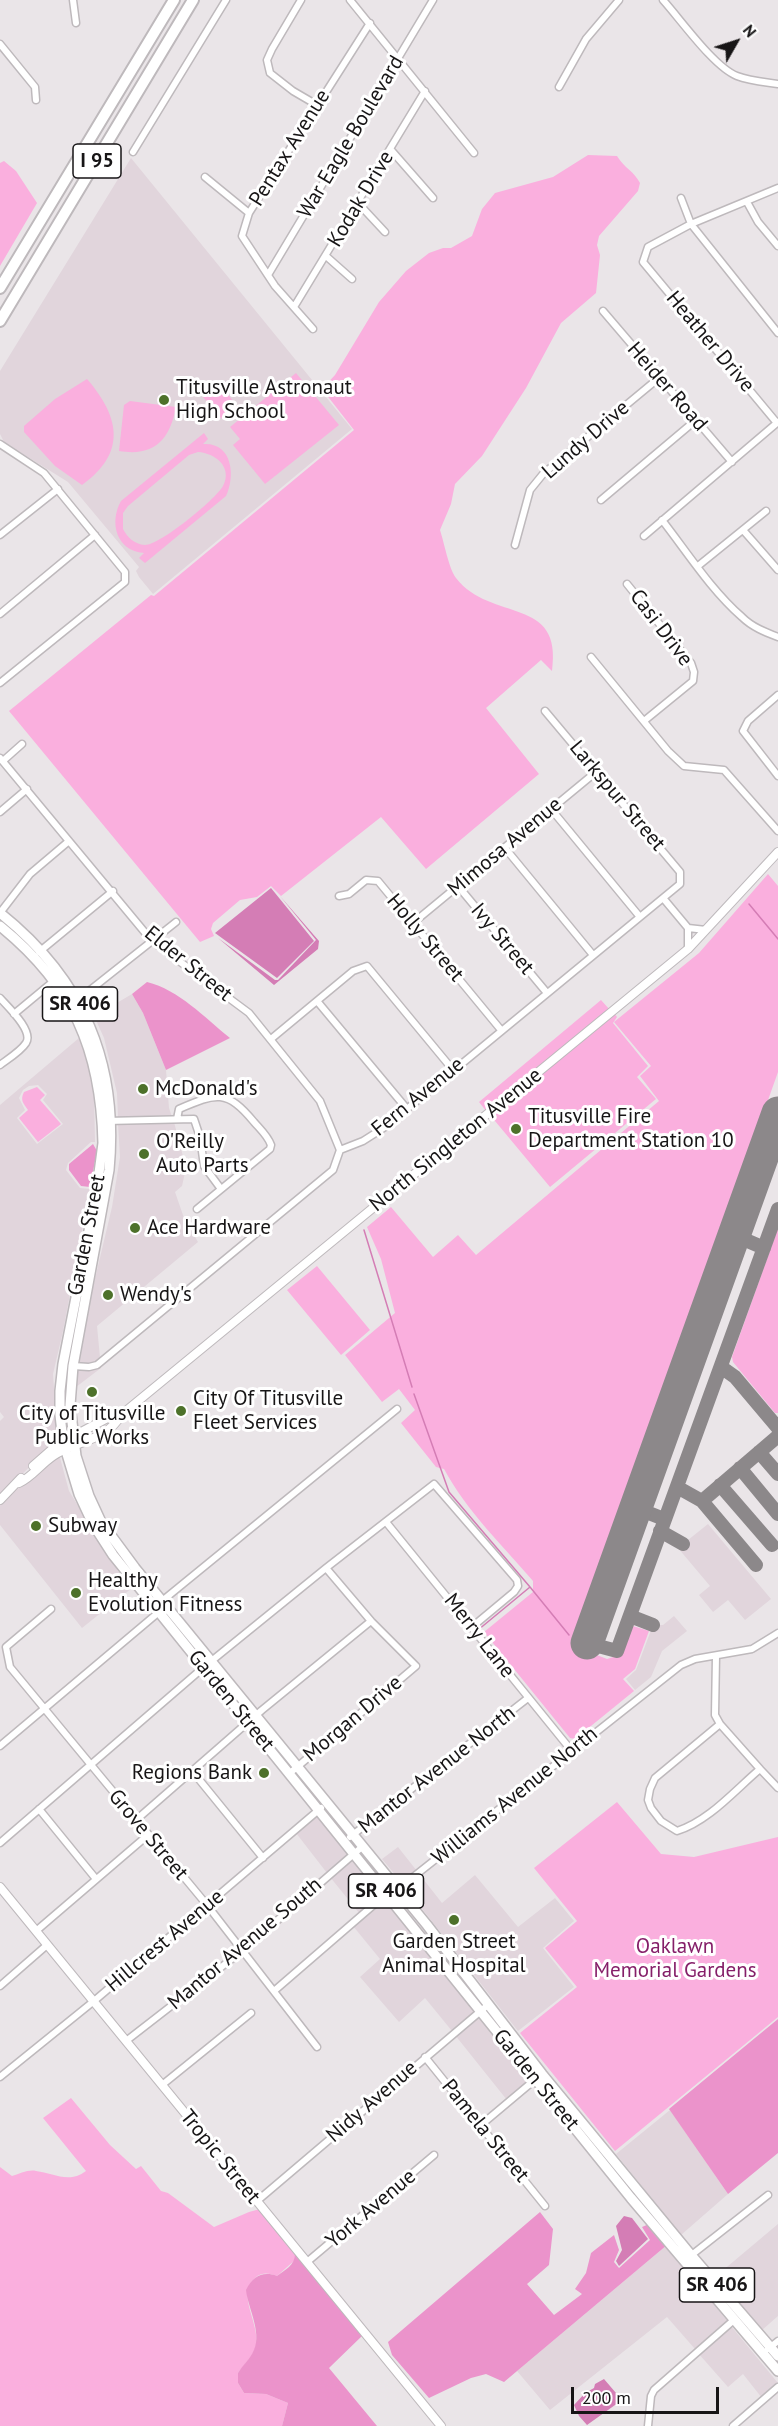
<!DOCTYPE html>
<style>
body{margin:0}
#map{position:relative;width:778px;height:2426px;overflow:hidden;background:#eae5e8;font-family:"PT Sans",sans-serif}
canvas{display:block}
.north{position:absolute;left:706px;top:12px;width:60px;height:60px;-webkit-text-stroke:4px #fff;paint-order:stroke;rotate:51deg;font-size:16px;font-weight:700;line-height:24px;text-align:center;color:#171516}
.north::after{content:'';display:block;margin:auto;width:21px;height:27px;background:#171516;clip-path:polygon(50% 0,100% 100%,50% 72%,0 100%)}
.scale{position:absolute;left:571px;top:2387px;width:148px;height:27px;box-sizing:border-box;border:3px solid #171516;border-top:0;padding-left:8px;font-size:18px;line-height:21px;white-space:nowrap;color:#171516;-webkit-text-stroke:4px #fff;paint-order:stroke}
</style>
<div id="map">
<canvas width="778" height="2426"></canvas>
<div class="north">N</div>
<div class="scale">200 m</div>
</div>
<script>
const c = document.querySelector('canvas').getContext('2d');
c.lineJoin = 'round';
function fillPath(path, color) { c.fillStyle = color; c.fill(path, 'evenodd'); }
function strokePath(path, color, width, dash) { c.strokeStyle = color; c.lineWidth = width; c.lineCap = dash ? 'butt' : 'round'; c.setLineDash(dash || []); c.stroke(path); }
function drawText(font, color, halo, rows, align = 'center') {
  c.font = font + ' "PT Sans",sans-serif'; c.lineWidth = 6; c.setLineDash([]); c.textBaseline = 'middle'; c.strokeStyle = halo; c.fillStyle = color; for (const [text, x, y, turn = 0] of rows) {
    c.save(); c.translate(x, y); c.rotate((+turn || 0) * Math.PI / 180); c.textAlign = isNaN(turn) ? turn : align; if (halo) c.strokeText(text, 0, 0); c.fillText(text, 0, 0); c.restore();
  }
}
fillPath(new Path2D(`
 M131 158 352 429 153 594 139 577 136 571 139 567 68 482 4 442 0 434V371Z
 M93 991 99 994 110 1007 132 994 143 1013 166 1070 169 1108 172 1117 118 1118 117 1093 104 1038 87 1000Z
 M79 1038 84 1048 94 1092 95 1142H91L68 1163 66 1170 80 1188 90 1189 63 1331 53 1374 58 1444 41 1455 0 1497V1421L4 1417 0 1412V1105ZM38 1085 47 1094 43 1100 63 1124 37 1144 17 1118 25 1110 19 1098 23 1090 29 1086Z
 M174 1122 186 1168 182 1186 175 1192 184 1218 198 1242 97 1326 101 1368 76 1387 75 1370 80 1342 112 1207 120 1157 118 1124Z
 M59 1454 69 1491 118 1571 132 1588 82 1628 0 1525V1504Z
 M708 1524 771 1599 745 1620 728 1600 713 1612 699 1595 710 1586 678 1548Z
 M674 1616 687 1631 662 1651 651 1677 635 1690 626 1679 636 1670 653 1625H663Z
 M319 1813 351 1852 327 1873 296 1833Z
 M398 1847 417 1871 402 1883 382 1859Z
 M354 1856 384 1893 360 1914 330 1877Z
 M420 1875 442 1903 475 1875 518 1927 555 1898 574 1921 543 1948 574 1987 518 2031 405 1887Z
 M387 1897 477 2010 452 2031 425 1998 399 2022 360 1977 380 1959 353 1926Z
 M480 2014 531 2080 507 2100 455 2035Z
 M670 2110 728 2194 681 2235 616 2154Z
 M778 2224V2316L761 2331 715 2277Z
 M667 2245 728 2322 695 2349 667 2317 550 2410 517 2371Z
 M731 2326 778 2383 762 2398 743 2374 728 2387 698 2353Z`), '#e1d5dc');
fillPath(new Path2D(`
 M588 155 617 156C624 168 634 171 640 183L638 191 599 236 597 245 600 255 596 293 561 323 526 388 482 456 455 484 451 504 440 530C444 542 449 569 456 578 491 623 563 595 552 671L541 660 486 708 539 774 426 869 381 817 281 896 271 886 257 897 240 900 213 923 211 929 214 936 200 942 9 711 151 595 154 596 354 430 322 389 335 375 379 302 406 271 429 253 443 248H451L472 236 482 209 495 193 553 177Z
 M4 161 16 171 37 203 0 266V163Z
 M296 373 339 425 265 484 233 445 240 439 230 427Z
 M87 379C120 417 127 453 82 485L55 466 24 432V426L55 399Z
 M219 383 237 406 222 419 203 397Z
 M130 401 176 407C170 439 155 457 119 451L124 405Z
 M204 433 208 439 203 444C232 442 236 475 226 496L145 563 139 558 144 553C116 551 109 522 121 501ZM198 452C215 453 233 467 223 486 215 500 160 545 145 545 134 544 128 538 123 529V513L128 506 189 455Z
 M768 874 778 886V1072L574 1646 607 1659 620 1655 633 1626 649 1631 635 1669 623 1679 634 1691 575 1739 570 1738 484 1632 533 1592V1581C502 1545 466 1510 444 1469L436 1467 401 1423 415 1410 399 1389 382 1402 345 1355 395 1313 381 1259 367 1227 391 1207 433 1257 458 1235 476 1255 659 1101 640 1076 651 1066 614 1022 699 953Z
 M601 1000 610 1010 487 1112 479 1102Z
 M614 1013 617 1017 613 1023 648 1066 637 1077 656 1099 550 1187 490 1115Z
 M37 1087 45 1095 40 1100 61 1124 38 1142 19 1118 28 1110C23 1103 20 1100 24 1092Z
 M778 1228V1413H775L733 1362 732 1357Z
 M317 1266 370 1330 341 1355 287 1290Z
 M617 1802 661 1854 694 1857 778 1837V2017L615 2151 520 2033 577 1987 545 1948 577 1921 534 1868Z
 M71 2098 110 2145 136 2169 141 2166 161 2191 168 2193 214 2227 249 2212 260 2209 295 2253V2260L277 2276C268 2273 262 2272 255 2278 236 2295 260 2323 256 2345 254 2356 244 2364 238 2373V2383L244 2393 266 2394 288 2403 282 2426H0V2167L12 2176C19 2174 29 2169 36 2171 53 2173 69 2184 86 2171L43 2118Z`), '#faafde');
fillPath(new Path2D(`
 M147 982C179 990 204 1017 230 1038L166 1070 143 1013 132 994Z
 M93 1144 97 1151 90 1187 81 1186 69 1170V1164Z
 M778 2019V2153L728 2194 669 2109Z
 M540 2212 553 2229 549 2265 527 2284 554 2315 582 2294 575 2289 586 2273 591 2253 614 2235 619 2250 614 2262 619 2268 650 2240 642 2227 649 2224 667 2245 504 2382 486 2374 471 2378 429 2398 392 2355 388 2342Z
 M295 2254 363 2335 329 2368 377 2426H282L288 2403 266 2394 244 2393 238 2383V2373C242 2366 248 2361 252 2354 264 2335 248 2309 246 2290 253 2276 263 2271 277 2276 285 2270 295 2265 295 2254Z`), '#eb93cb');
fillPath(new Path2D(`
 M271 888 314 941 277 978 215 933Z
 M280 896 319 941 318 949 274 985 218 938 275 980H278L316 940Z
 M624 2216 632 2218 648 2239 619 2266 616 2261 622 2250 616 2226Z
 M604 2379 622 2400 587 2425 579 2416 574 2405 585 2393 594 2388 595 2384Z`), '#d47db5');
strokePath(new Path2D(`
 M749 904 778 939
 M364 1230 412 1387
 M414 1394 449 1492 530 1587 478 1630
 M530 1587 569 1635`), '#d47db5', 1.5);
strokePath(new Path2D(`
 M734 1235 764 1248
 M721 1367 735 1377 778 1428
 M759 1452 778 1474
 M740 1468 778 1514
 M720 1485 772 1545
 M677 1487 702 1501 756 1565
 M702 1501 778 1436
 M636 1508 664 1519
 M660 1531 683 1544
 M630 1616 653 1625
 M587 1643 617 1651 778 1209`), '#8c888a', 14);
strokePath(new Path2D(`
 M587 1643 778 1113`), '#8c888a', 33);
const minor = new Path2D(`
 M73 0 76 23
 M301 0 272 49 267 60 270 73 293 91 317 105
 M350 0 474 153
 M663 0C681 20 714 67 737 76 750 81 765 82 778 84
 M0 44 35 87 36 100
 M559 87 586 39 619 0
 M391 150 433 198
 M133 152 226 0
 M205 177 249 213
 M681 198 691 224 778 333
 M747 202 758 222 778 246
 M358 203 385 232
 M326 256 352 279
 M268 275 433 0
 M294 307 425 91
 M603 311 732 462
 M313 329 275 286 242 236 249 213 370 23
 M777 423 643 262 648 247 691 224 778 188
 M0 444 44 473 125 572V582L0 683
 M601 500 696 420
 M662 520C687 552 711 590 742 617 752 627 765 632 778 637
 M743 530 778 570
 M0 535 58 489
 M644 536 778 422
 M515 545 530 490 543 474 660 377
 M698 566 766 511
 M627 584 691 663 694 672 693 681 644 721
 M0 614 95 535
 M591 657 668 751 684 766 724 770 778 831
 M778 695 748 721 743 731 778 776
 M0 758 152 941 249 1013 320 1101 340 1150
 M4 760 22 744
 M551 809 640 917
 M0 812 27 789
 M505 848 593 955
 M458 886 547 993
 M339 896 349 894 366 880 378 881 501 1030
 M663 898 688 928V949
 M0 913 30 874 69 841
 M413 923 596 772
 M688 928 706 930
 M39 952 113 891
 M0 998C8 1007 34 1031 26 1043 21 1051 8 1059 0 1065
 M317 1001 407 1109
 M75 1002 176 922
 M14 1014 55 980
 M271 1039 353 971 367 966 453 1070
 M177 1119 179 1109C216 1093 227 1089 254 1122 260 1129 268 1136 271 1145L270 1149 197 1209
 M106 1121 194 1119 200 1137 204 1166 221 1189
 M73 1366 89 1367 97 1365 333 1170 340 1150 363 1141 385 1127 680 884V872L545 711
 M386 1522 571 1750
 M51 1609 6 1647 10 1667 207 1905 317 2047
 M716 1656 715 1715 720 1724 655 1778 650 1789 648 1800 651 1808 661 1821 677 1831C709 1821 735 1790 760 1769L778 1788
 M720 1724 760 1769
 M0 1746 159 1612 162 1601 397 1409
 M193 1772 263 1858
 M290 1773 416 1666 371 1621 326 1568
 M39 1809 96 1879
 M136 1820 262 1710 371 1621
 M350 1837 528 1698
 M0 1843 204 1667 326 1568 434 1484 517 1580 518 1586 514 1592 472 1627
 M36 1931 148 1835
 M0 1986 47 1945
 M274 1991 384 1896 398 1889 681 1665 695 1659 752 1649 778 1633
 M126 2041 242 1951 363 1846
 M425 2057 545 2206
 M0 2077 94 2001 321 1808
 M162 2085 251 2013
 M481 2125 537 2078
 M257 2201 489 2004
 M689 2257 768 2195
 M307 2262 434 2155
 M768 2349 778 2341
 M648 2426 651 2396 654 2390 735 2319
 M733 2426 778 2387`);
const tertiary = new Path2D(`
 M33 1466 57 1445 113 1415H121
 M19 1483C31 1478 41 1464 53 1456 75 1441 107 1441 121 1415L688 949 778 852
 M0 1500 21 1478
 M0 1887 441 2426`);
const primary = new Path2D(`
 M0 913C84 980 119 1064 109 1170L73 1366 70 1405 76 1456 89 1496 101 1522 135 1568 427 1925 542 2074 691 2255 778 2356
 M0 926C73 985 101 1050 103 1143L96 1195 63 1364 60 1391V1415L63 1441 79 1494 93 1524 113 1555 631 2198 778 2371`);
const motorway = new Path2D(`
 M0 288 174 0
 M0 321 193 0`);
strokePath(minor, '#beb9bc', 9);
strokePath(tertiary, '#beb9bc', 10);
strokePath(primary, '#beb9bc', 12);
strokePath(motorway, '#beb9bc', 14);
strokePath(minor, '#fff', 6);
strokePath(tertiary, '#fff', 8);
strokePath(primary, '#fff', 9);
strokePath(motorway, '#fff', 10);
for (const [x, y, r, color] of [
 [164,400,6,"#4d712a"],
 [143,1089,6,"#4d712a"],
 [516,1129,6,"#4d712a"],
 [144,1154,6,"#4d712a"],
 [135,1228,6,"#4d712a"],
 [108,1295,6,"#4d712a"],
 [92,1392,6,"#4d712a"],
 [181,1411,6,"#4d712a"],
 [36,1526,6,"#4d712a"],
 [76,1593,6,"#4d712a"],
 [264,1773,6,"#4d712a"],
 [454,1920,6,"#4d712a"]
]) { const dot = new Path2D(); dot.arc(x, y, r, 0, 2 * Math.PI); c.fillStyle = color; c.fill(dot); strokePath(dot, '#fff', 2); }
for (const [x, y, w] of [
 [97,161,48],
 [80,1004,75],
 [386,1891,75],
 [717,2285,75]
]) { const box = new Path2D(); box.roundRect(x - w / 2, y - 17, w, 34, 4.5); c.fillStyle = '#fff'; c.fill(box); strokePath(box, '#171516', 1.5); }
drawText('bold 20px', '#171516', null, [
 ["I 95",97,161],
 ["SR 406",80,1004],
 ["SR 406",386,1891],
 ["SR 406",717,2285]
]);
drawText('21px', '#171516', '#fff', [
 ["War Eagle Boulevard",351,137,-59],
 ["Pentax Avenue",290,148,-58],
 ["Kodak Drive",361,199,-59],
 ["Heather Drive",710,342,50],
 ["Heider Road",667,387,49],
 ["Lundy Drive",586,440,-41],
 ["Casi Drive",661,628,53],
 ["Larkspur Street",617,796,50],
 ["Mimosa Avenue",505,847,-40],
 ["Holly Street",425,938,50],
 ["Ivy Street",502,939,50],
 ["Elder Street",188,964,39],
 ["Fern Avenue",418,1097,-39],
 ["North Singleton Avenue",456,1140,-39],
 ["Garden Street",87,1235,-79],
 ["Merry Lane",479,1636,52],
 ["Garden Street",231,1701,51],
 ["Morgan Drive",353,1719,-40],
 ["Mantor Avenue North",437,1770,-38],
 ["Williams Avenue North",515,1796,-39],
 ["Grove Street",148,1835,50],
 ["Hillcrest Avenue",165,1941,-40],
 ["Mantor Avenue South",245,1944,-40],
 ["Garden Street",536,2080,51],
 ["Nidy Avenue",372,2102,-41],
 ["Pamela Street",485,2131,51],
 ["Tropic Street",220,2157,51],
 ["York Avenue",371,2209,-40]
]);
drawText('21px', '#171516', '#fff', [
 ["Titusville Astronaut",176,388],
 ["High School",176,412],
 ["McDonald's",155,1089],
 ["Titusville Fire",528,1117],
 ["Department Station 10",528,1141],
 ["O'Reilly",156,1142],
 ["Auto Parts",156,1166],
 ["Ace Hardware",147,1228],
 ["Wendy's",120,1295],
 ["City Of Titusville",193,1399],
 ["Fleet Services",193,1423],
 ["City of Titusville",92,1414,"center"],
 ["Public Works",92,1438,"center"],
 ["Subway",48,1526],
 ["Healthy",88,1581],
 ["Evolution Fitness",88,1605],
 ["Regions Bank",252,1773,"right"],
 ["Garden Street",454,1942,"center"],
 ["Animal Hospital",454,1966,"center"]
], 'left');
drawText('21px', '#851f69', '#fff', [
 ["Oaklawn",675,1947],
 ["Memorial Gardens",675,1971]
]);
</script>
